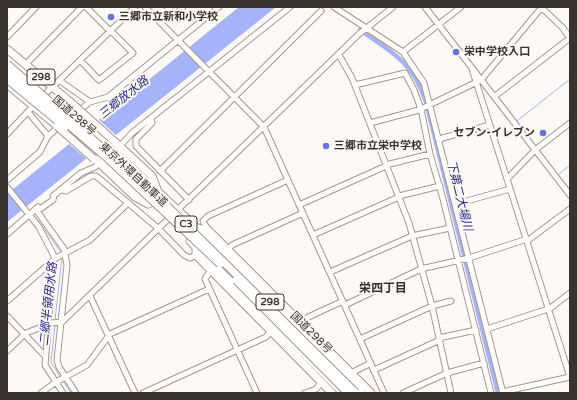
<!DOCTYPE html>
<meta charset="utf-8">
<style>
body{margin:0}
#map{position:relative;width:577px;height:400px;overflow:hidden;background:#fdf9f6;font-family:"Varela Round",sans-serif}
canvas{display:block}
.frame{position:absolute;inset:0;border:8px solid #3a332d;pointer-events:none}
</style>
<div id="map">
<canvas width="577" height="400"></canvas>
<div class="frame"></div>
</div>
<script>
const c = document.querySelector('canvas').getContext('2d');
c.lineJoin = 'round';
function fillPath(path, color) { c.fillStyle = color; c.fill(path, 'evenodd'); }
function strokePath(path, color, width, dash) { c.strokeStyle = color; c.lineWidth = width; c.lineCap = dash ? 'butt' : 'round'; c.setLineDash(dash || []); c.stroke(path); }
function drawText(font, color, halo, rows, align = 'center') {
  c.font = font + ' "Varela Round","Noto Sans JP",sans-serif'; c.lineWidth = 4; c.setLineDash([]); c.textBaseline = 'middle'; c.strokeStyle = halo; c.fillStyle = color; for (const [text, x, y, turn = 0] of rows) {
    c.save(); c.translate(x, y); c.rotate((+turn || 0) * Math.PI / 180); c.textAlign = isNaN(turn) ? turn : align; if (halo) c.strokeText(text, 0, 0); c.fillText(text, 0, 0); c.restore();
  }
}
fillPath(new Path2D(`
 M239 7H276L7 222V194Z`), '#a5b3fb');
fillPath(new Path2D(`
 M98 119 118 137 88 160 68 143Z`), '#fdf9f6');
strokePath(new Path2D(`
 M486 78 539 15
 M517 121 570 79
 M558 175 570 165
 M37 219 61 252
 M55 320 62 257
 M55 325 51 362 60 377
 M63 381 71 393`), '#a5b3fb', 1);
strokePath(new Path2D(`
 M360 30C393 53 413 62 426 102L498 393`), '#a5b3fb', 4.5);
const minor = new Path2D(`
 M86 7 110 31
 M145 7 264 127 384 393
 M167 7 175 15 183 7
 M334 7 403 52 424 83 503 393
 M425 7 570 195
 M542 8 562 27 570 38
 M7 37 36 7
 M403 52 461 7
 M339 55 352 78 409 223 432 306 451 393
 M81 61 99 80 133 53 111 31
 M26 64 82 7
 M472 69 570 377
 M60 81 90 102
 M355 85 405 73 414 90 421 109 430 154 443 199 491 393
 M494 97 570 38
 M41 98 135 7
 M28 112 48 136
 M151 118 152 123 136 139V146L189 200
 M67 120 90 102 108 97 219 7
 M370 123 419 110 481 80 542 7
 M7 134 35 104
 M439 139 490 125
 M120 146 132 133 290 7
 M386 165 430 154
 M160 171 321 11
 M507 179 535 150 570 123
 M7 180 40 152 48 136 61 125
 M7 187 39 227 54 256 45 365 63 393
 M61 190 66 191 91 176H96L159 229 184 255 190 258 196 255
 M54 195 53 200 37 211 64 249 67 265 57 360 59 367 76 393
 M53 196 81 173 95 167 99 163
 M399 196 440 186
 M456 204 510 189
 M299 205 386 166
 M208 230 203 221 208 216 288 180
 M7 234 38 207
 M313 235 399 197
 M412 236 450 228
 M527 241 570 209
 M228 249 232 245 303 213
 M211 270 205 279 257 393
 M330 272 412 236
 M90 296 135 393
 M7 301 56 258 90 240 128 203
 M345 305 421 269 469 258 527 239
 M548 310 570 293
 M7 316 46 357
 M301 322 304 319 343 301
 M487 329 548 309
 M439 338 476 330
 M360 339 432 306 451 301
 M7 351 26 333 52 323 62 322 359 34 393 7
 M374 370 440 340
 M351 373 371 363
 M502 392 570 377
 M41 393 56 382 87 365 110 334 209 289
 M143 393 266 337 271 331
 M305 393 316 389 322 382
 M403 393 447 373 484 363`);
const highway = new Path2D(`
 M7 49 75 106
 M7 84 56 125
 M114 141 152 176 157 189
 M109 146 197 228 361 393
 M98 156 151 203
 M98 162 135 197 148 204
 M197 228 208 230 371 393
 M190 241 343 393
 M196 246V255L332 393`);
strokePath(minor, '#a99788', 7);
strokePath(highway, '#a99788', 9);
strokePath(minor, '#fff', 5);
strokePath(highway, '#fff', 7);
const highwayBridge = new Path2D(`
 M7 64 159 198 356 393
 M7 72 105 156 220 264
 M7 79 65 127
 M75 106 114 141
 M57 126 94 159
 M236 280 348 393`);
strokePath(highwayBridge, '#a99788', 9, []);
strokePath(highwayBridge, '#fff', 7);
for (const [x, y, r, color] of [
 [111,17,4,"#6571e9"],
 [456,52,4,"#6571e9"],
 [543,133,4,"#6571e9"],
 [326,146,4,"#6571e9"]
]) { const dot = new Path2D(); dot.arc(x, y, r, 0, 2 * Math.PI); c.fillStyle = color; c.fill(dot); strokePath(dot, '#fdf9f6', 1.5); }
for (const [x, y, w] of [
 [41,77,28],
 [186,224,22],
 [270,302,28]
]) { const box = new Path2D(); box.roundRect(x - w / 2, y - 8, w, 16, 3); c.fillStyle = '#fdf9f6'; c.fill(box); strokePath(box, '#3a332d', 1); }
drawText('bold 10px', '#3a332d', null, [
 ["298",41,77],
 ["C3",186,224],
 ["298",270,302]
]);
drawText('bold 11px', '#3a332d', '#fdf9f6', [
 ["三郷市立新和小学校",119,17],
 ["栄中学校入口",464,52],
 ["セブン-イレブン",535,133,"right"],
 ["三郷市立栄中学校",334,146]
], 'left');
drawText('11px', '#3a332d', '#fdf9f6', [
 ["国道298号",74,116,41],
 ["東京外環自動車道",133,175,43],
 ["国道298号",311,333,45]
]);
drawText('italic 12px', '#2a288c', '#fdf9f6', [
 ["三郷放水路",124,98,-39],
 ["下第二大場川",459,196,76],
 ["二郷半領用水路",49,304,-84]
]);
drawText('bold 12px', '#3a332d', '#fdf9f6', [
 ["栄四丁目",383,289]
]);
</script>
